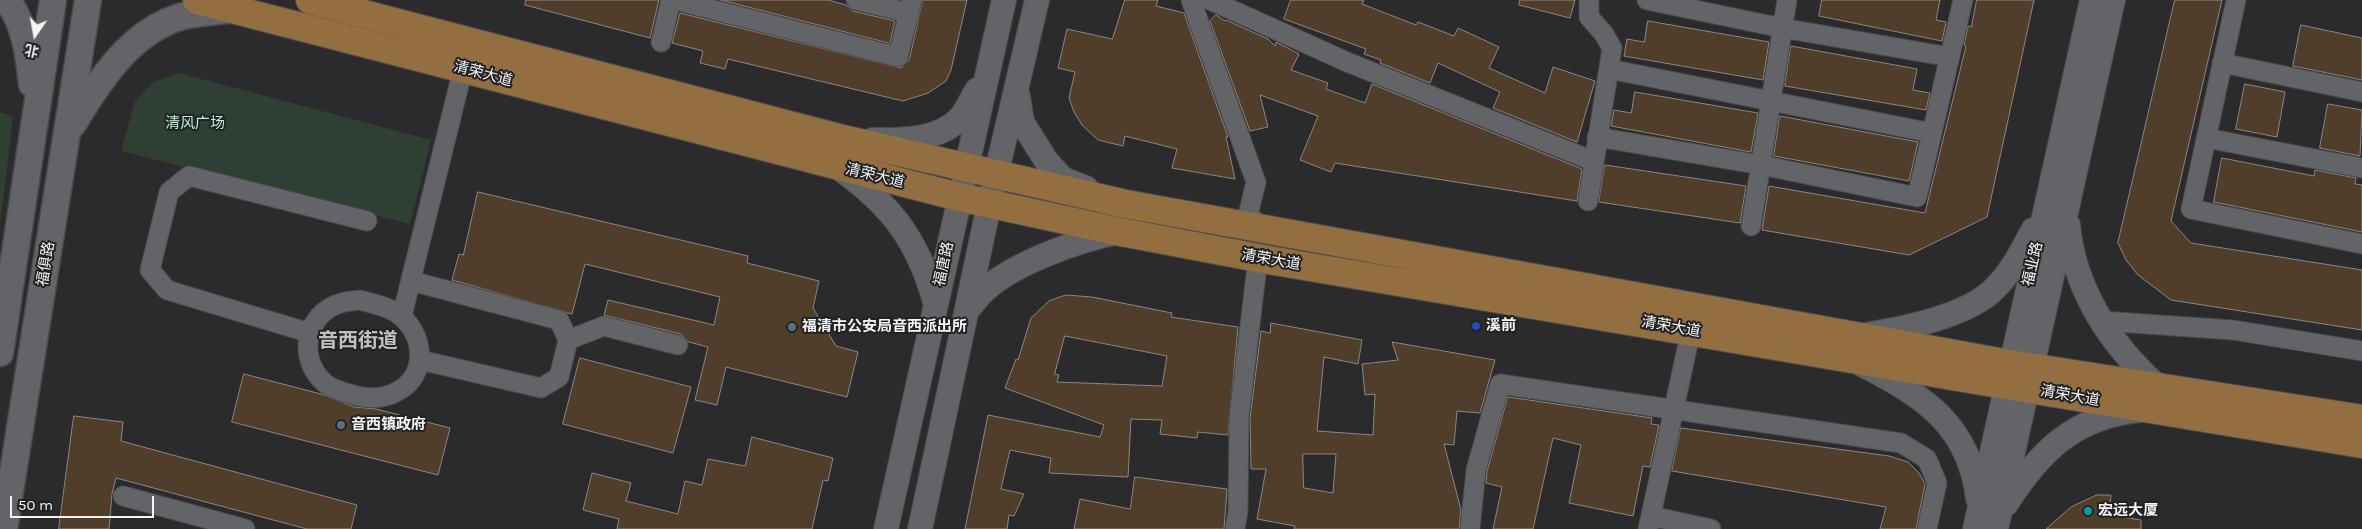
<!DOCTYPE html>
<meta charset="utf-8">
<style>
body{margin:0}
#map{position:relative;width:2362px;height:529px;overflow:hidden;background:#2b2b2e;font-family:Karla,"Noto Sans SC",sans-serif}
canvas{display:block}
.north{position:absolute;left:10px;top:10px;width:50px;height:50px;-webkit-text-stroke:4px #212224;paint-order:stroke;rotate:192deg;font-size:14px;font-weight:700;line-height:20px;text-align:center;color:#f4f4f6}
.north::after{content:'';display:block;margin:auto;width:18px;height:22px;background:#f4f4f6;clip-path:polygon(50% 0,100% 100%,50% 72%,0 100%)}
.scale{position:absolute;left:10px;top:496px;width:144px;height:22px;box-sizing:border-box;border:2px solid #f4f4f6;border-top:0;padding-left:6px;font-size:15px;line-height:18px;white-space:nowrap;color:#f4f4f6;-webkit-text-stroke:4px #212224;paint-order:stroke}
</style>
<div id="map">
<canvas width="2362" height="529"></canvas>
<div class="north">北</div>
<div class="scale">50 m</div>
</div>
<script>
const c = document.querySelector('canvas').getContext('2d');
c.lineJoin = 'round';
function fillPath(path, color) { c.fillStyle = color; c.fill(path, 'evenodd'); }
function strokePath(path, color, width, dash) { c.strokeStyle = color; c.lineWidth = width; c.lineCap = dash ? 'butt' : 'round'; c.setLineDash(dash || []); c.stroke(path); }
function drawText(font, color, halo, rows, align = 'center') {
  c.font = font + ' Karla,"Noto Sans SC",sans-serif'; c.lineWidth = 4; c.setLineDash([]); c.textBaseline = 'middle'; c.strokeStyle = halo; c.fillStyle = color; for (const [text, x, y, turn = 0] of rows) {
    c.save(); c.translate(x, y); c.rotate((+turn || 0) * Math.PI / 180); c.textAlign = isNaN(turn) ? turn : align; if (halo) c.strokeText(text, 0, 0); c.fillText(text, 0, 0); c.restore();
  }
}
fillPath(new Path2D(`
 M179 73 431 140 410 224 121 151 135 101 153 82Z
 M0 112 13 116 0 226Z`), '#303f36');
const building = new Path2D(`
 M526 0H659L650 38 525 5Z
 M721 0H828L846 5 853 11 895 21 890 43Z
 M923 0H967L951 70 946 81 928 93 903 101 728 59 725 69 700 63 703 51 672 43 680 13 901 68 909 60Z
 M1125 0H1158L1156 6 1184 13 1228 137H1226L1235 179 1172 168 1177 149 1125 136 1123 146 1098 140 1082 125 1074 112 1069 98 1075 72 1058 68 1067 29 1112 39Z
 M1291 0H1364L1362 4 1416 25 1418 22 1454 36 1458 28 1499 47 1489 68 1545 93 1553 67 1595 81 1577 142 1493 108 1500 92 1438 63 1430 83 1380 63 1381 60 1364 54 1366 49 1284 19Z
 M1520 0H1575L1570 18 1519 5Z
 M1822 0H1940L1936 20 1946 22 1942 41 1819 16Z
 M1977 0H2034L1987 217 1909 255 1762 230 1769 186 1925 213 1966 46 1964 45 1968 26 1971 27Z
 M2175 0H2222L2171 221 2191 243 2362 270V330L2171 300 2138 275 2126 260 2118 243Z
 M1216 15 1225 21 1226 20 1268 39 1275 46 1276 42 1299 54 1291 70 1328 83 1326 89 1365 103 1372 84 1582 169 1577 201 1335 163 1331 172 1300 160 1318 116 1260 95 1268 127 1250 131 1210 21Z
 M1648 21 1769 42 1763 80 1624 56 1627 39 1644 42Z
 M2301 25 2362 38V80L2293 66Z
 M1791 46 1917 69 1913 90 1930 93 1926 110 1785 86Z
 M2245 84 2285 92 2277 137 2236 129Z
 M1635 92 1758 113 1751 152 1611 126 1614 110 1631 113Z
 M2328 104 2362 110 2360 156 2320 148Z
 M1780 116 1918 142 1909 181 1774 156Z
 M2222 158 2314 176 2315 170 2356 178 2355 184 2362 185V232L2214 202Z
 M1605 165 1746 186 1740 223 1599 202Z
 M478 192 748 256 747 263 819 281 813 308 836 346 858 352 847 397 726 367 717 405 695 400 708 347 689 342 681 334 604 315 608 300 714 325 720 297 585 264 572 314 452 280 459 254 463 255Z
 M1066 295 1092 297 1172 313 1171 317 1238 327 1228 435 1198 432 1197 438 1160 434 1162 420 1131 419 1128 477 1049 473 1051 458 1010 450 1001 489 1024 494 1014 516 1009 515 1007 529H965L988 415 1100 437 1104 425 1005 388 1016 359 1018 360 1031 318 1049 301ZM1065 336 1167 356 1162 386 1057 382 1059 375 1055 374Z
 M1271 323 1362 340 1358 364 1324 357 1317 431 1373 435 1375 394 1365 395 1362 364 1398 360 1392 342 1495 360 1480 413 1457 411 1454 445 1444 444 1461 510 1459 529H1294L1295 526 1257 519 1266 469H1251L1250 418 1261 331 1270 333ZM1303 454H1336L1333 493 1304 488Z
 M580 358 691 387 673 453 563 424Z
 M244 374 321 394 354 407 376 409 450 428 438 475 232 422Z
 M1508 397 1652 418 1651 424 1659 425 1650 467 1643 466 1633 516 1569 503 1581 445 1553 438 1533 529H1493L1502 487 1486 483 1487 472Z
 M74 416 123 422 121 441 357 505 351 529H307L116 478 112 494 109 529H59Z
 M1681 428 1889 456 1908 462 1919 473 1925 484 1916 529H1880L1886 507 1672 471Z
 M752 437 833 458 828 481 823 480 812 529H617L619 519 583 510 592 473 631 483 626 501 678 514 685 481 702 485 708 459 745 466Z
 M1135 477 1227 489 1224 529H1074L1080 499 1130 509Z
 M2097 495H2111L2109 515 2141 520V529H2046L2071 507Z`);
fillPath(building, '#513e2a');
strokePath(building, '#8a8784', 1);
const minor = new Path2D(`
 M681 0 683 2 898 57 912 0
 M856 0 909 13
 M1191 0 1256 182 1248 215 1264 229
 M1210 0 1347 62 1593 161
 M1647 0 1782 28 1950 57
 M2236 0 2191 209 2362 244
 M661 42 671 0
 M2222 63 2362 92
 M1609 69 1932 133
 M1597 137 1761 165 1917 197 1963 0
 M2206 138 2362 168
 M1588 201 1612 48 1604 34 1589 17V0
 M1751 226 1787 0
 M411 281 559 320 568 340 559 377 541 388 420 360
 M360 300C374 304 391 307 402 317 425 338 427 375 398 391 386 398 371 399 357 396 347 393 335 391 326 384 296 360 305 313 341 303 347 301 354 301 360 300Z
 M402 316 463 69
 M2102 321 2233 330 2362 351
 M310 333 167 290 150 270 169 192 189 176 367 221
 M568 340 604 326 678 345
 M123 496 245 529
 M1651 516 1711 529
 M1235 529 1238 511 1239 417 1258 258
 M1470 529 1476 470 1500 384 1901 443 1927 459 1937 483 1927 529
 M1648 529 1691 330`);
const tertiary = new Path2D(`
 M1018 96 1022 122 1047 162 1063 179 1086 188
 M872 140C901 140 940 141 961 117 967 109 972 98 977 90
 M839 168C891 205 918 240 935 302
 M2068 225C2074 289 2110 344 2157 386
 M967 310C973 304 978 296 985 290 1014 263 1081 239 1120 232
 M1865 335C1902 329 1964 317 1992 291 2010 275 2022 251 2033 230
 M1863 365C1924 396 1970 426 1978 499
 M2006 504C2040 451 2075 416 2141 410
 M886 529 1004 0
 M920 529 989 205 1037 0
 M1975 529 2092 0
 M1996 529 2113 0`);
const secondary = new Path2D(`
 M7 0C25 24 29 55 32 84
 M73 124C100 80 130 31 183 16 199 12 216 12 233 9
 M0 353 53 0
 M4 529 88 0`);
const primary = new Path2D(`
 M197 0 959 197 1121 232 1269 260 2005 385 2362 444
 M310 0 843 139 1126 204 2010 364 2362 419`);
strokePath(minor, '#494a4c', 21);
strokePath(tertiary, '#494a4c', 26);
strokePath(secondary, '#494a4c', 29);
strokePath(primary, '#494a4c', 30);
strokePath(minor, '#636467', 19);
strokePath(tertiary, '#636467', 24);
strokePath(secondary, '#636467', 26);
strokePath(primary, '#926e41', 28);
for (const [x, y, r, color] of [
 [1476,326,5,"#1a4fb4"],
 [792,327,5,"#5c6f8a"],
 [341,425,5,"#5c6f8a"],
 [2088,511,5,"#0f9aa8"]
]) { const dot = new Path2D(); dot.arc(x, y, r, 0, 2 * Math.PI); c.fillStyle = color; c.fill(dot); strokePath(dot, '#212224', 2); }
drawText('15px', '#f4f4f6', '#212224', [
 ["清荣大道",483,74,15],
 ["清荣大道",875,176,14],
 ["清荣大道",1271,260,10],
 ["福俱路",46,264,-81],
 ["福唐路",944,264,-78],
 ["福业路",2033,264,-77],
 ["清荣大道",1671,327,10],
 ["清荣大道",2070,396,10]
]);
drawText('15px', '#b9f1d2', '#212224', [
 ["清风广场",195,124]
]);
drawText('bold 15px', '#f4f4f6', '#212224', [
 ["溪前",1486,326],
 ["福清市公安局音西派出所",802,327],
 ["音西镇政府",351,425],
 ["宏远大厦",2098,511]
], 'left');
drawText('bold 20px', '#bfc0c3', '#212224', [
 ["音西街道",358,341]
]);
</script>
